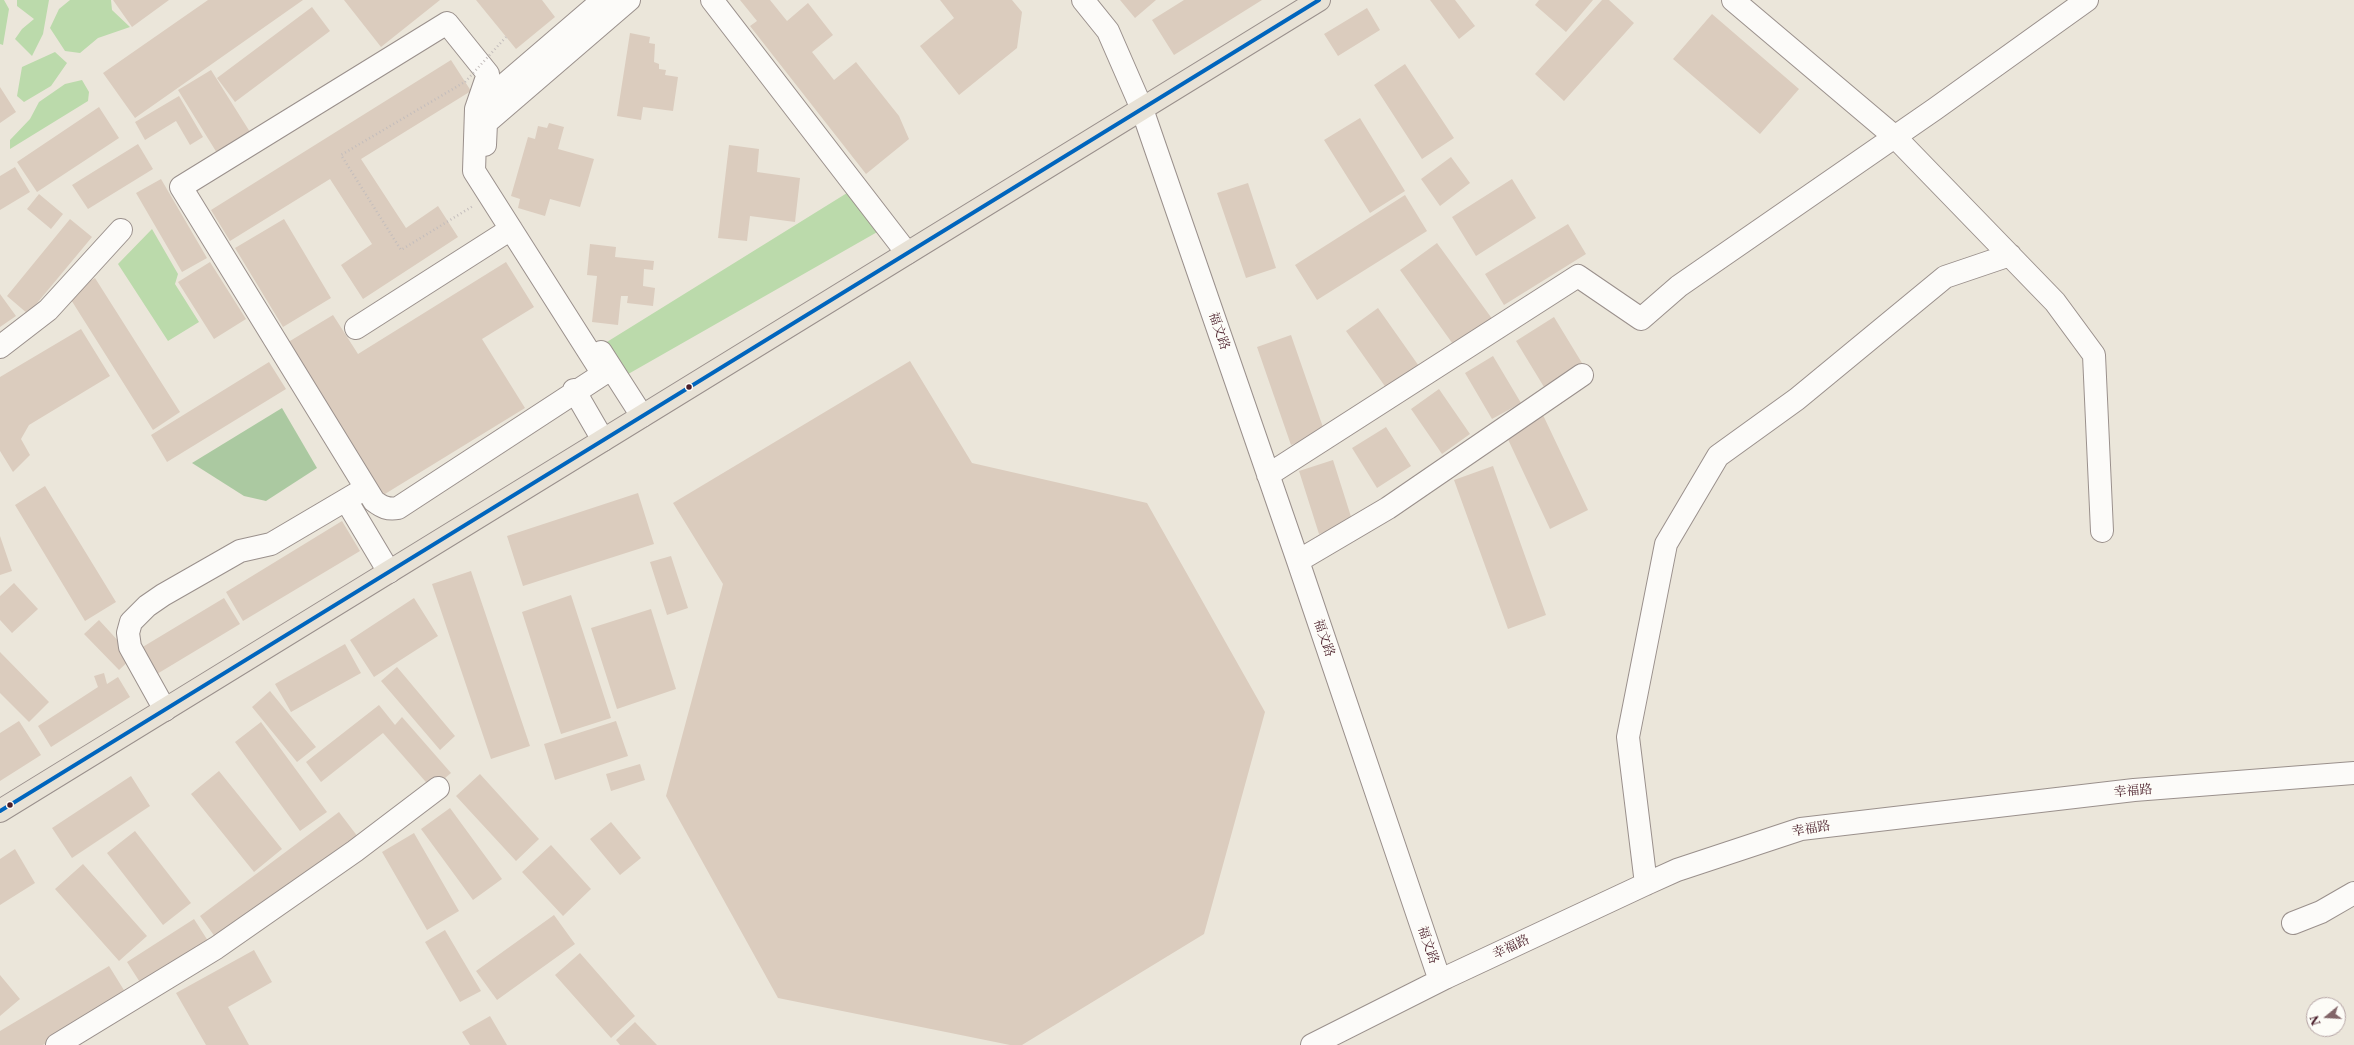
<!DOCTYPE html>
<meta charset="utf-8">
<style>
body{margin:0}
#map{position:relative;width:2354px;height:1045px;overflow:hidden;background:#ebe6da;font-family:"Libre Caslon Text",serif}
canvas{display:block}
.north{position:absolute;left:2306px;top:997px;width:40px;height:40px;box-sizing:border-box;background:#fdfcf7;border:1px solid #b5a4a5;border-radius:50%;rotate:252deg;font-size:11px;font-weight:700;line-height:16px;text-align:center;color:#4a1f2b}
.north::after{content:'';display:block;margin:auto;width:14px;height:18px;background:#826568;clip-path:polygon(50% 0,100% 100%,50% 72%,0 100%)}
</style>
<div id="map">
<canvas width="2354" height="1045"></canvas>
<div class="north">N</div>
</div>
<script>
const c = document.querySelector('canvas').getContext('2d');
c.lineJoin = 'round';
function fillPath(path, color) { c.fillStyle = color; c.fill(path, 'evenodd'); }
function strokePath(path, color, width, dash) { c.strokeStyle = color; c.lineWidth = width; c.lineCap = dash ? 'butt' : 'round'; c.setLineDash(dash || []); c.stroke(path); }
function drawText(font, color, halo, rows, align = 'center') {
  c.font = font + ' "Libre Caslon Text","Noto Serif SC",serif'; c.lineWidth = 3; c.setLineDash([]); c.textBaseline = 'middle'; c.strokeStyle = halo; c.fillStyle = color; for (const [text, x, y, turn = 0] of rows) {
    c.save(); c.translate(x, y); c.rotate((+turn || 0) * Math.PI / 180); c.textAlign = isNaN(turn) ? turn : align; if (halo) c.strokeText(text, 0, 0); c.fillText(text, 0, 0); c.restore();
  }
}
fillPath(new Path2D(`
 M0 0H4L9 9 3 45 0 44Z
 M17 0H49L43 34 32 56 15 39 22 29 34 19 17 6Z
 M70 0H111L112 10 130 27 98 38 80 53 65 51 50 28 59 9Z
 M55 52 67 63 51 86 24 102 17 96 22 67Z
 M82 80 89 92 88 101 10 149V140L30 119 39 102 65 84Z
 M847 193 879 231 623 377 602 345Z
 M152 229 178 274 175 284 199 322 168 341 118 264Z`), '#bbdaab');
fillPath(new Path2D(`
 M282 408 317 468 266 501 244 496 192 463Z`), '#abc9a1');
fillPath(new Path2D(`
 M113 0H169L132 27Z
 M208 0H303L135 118 103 73Z
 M344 0H440L381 47Z
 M476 0H542L555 17 516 49Z
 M740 0H770L787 21 808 3 833 35 812 52 834 80 856 62 899 116 909 139 866 174 750 26 757 21Z
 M940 0H1012L1022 12 1017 48 959 95 920 46 954 18Z
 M1120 0H1156L1135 18Z
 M1184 0H1262L1174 55 1152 20Z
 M1430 0H1455L1475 26 1459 39Z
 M1539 0H1593L1566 32 1535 5Z
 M1602 0H1609L1634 23 1564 101 1535 74Z
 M312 7 330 31 235 102 217 78Z
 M1367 8 1380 30 1338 56 1324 34Z
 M1712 14 1799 89 1760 134 1673 59Z
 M630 33 650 37 649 43 655 44 654 62 659 64V69L666 70 665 75 678 77 673 111 643 107 641 120 617 116Z
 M451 60 471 91 361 159 406 228 438 206 458 237 363 299 341 265 372 244 330 179 230 241 211 210Z
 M1405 64 1454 138 1422 159 1374 85Z
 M211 70 250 132 217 153 178 90Z
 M0 87 16 112 0 123Z
 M179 96 203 137 190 145 176 121 145 140 135 122Z
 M99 107 119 138 37 192 17 162Z
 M1360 118 1405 191 1370 213 1324 140Z
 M549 123 564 127 558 149 594 159 580 207 550 199 545 216 518 208 520 199 511 196 528 137 535 139 538 126 547 128Z
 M138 144 153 169 88 209 72 185Z
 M729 145 759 149 757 172 800 178 795 222 750 216 747 241 718 238Z
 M1451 157 1470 183 1440 206 1421 179Z
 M15 167 30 192 0 210V176Z
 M161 179 207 258 182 272 136 193Z
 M1512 179 1536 218 1476 256 1452 217Z
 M1248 183 1276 268 1246 278 1217 193Z
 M39 194 63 214 51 229 27 209Z
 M1405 195 1427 231 1317 300 1295 265Z
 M70 219 92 237 28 314 7 296Z
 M284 219 331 298 283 327 235 248Z
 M1568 224 1586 254 1504 305 1485 274Z
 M1437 243 1493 320 1455 347 1400 270Z
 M590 244 616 247 615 257 654 261 653 270 644 269 643 286 655 288 653 306 627 303 628 296H621L618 325 592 322 597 276 587 275Z
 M210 262 246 319 214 339 178 282Z
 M506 262 534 307 482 339 525 408 380 497 285 344 333 315 358 354Z
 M95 278 180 412 153 430 68 295Z
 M0 294 16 316 0 327Z
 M1378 308 1421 369 1389 392 1346 331Z
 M1554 317 1582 363 1544 387 1516 341Z
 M81 329 110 376 29 425 21 439 30 455 13 472 0 451V377Z
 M1291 335 1325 433 1291 445 1257 347Z
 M1493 356 1521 403 1492 419 1465 373Z
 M910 361 972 463 1147 503 1265 712 1204 934 1022 1045H1010L778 998 666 796 723 584 673 503Z
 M269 362 286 389 167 462 151 435Z
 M1439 389 1470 434 1442 454 1411 409Z
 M1543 415 1588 510 1550 529 1505 433Z
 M1386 427 1411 466 1377 488 1352 448Z
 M1333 460 1353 523 1319 534 1299 471Z
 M1493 466 1546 615 1508 629 1454 480Z
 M45 486 116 602 85 621 15 505Z
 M638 493 654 544 523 586 507 536Z
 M342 521 360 551 243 621 226 592Z
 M0 536 12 571 0 575Z
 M671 556 688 608 667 615 650 562Z
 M471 571 530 746 491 759 432 584Z
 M14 583 38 609 12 633 0 620V596Z
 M571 595 611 718 561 734 522 612Z
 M224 598 240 624 152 677 136 651Z
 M414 598 438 636 374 677 350 640Z
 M651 609 676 689 617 709 591 628Z
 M99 620 133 657 119 670 84 634Z
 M345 644 361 673 291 712 275 684Z
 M0 652 49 702 29 722 0 693Z
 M397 667 455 736 440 750 381 681Z
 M104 673 107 684 118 677 130 697 51 747 38 726 98 687 94 676Z
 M270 691 316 747 297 762 252 707Z
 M379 705 395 725 402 717 451 773 432 789 383 733 321 782 306 762Z
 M19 721 41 755 0 781V733Z
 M616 721 628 756 555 780 544 744Z
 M261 722 327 812 300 831 235 742Z
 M640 764 645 780 611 791 606 774Z
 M219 771 282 849 254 872 191 794Z
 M480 774 539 839 516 861 456 796Z
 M131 776 150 806 72 858 52 828Z
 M450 808 502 879 473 900 421 829Z
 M339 812 358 837 218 941 200 916Z
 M611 822 641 858 620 875 590 839Z
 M135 831 191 903 163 925 107 853Z
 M414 833 459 911 427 930 382 852Z
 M551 845 591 889 563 916 522 872Z
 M15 849 35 883 0 905V859Z
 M83 864 147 936 119 961 55 889Z
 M554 915 575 944 497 1000 476 971Z
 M194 919 210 944 143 987 127 962Z
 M445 930 481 991 460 1002 425 942Z
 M254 950 272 982 228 1007 249 1045H206L176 993Z
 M580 953 635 1016 611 1038 555 975Z
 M109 966 127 995 43 1045H0V1031Z
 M0 975 20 999 0 1016Z
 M490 1016 507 1045H470L462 1032Z
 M635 1022 657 1045H620L616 1040Z`), '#dbccbe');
const minor = new Path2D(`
 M712 0 907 253
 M1083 0 1108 31 1142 109 1298 561 1437 972 1445 978
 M1733 0 1895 137 2055 302 2094 355 2102 531
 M447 23 488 74 476 109 474 171 603 374 398 508C388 510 382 507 374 501L181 187Z
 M477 108 603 0
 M485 145 486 123 629 0
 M356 328 511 229
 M0 347 48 310 121 230
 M601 352 642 416
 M574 390 603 440
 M1268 475 1578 276 1641 319 1679 286 1935 109 2087 0
 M346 500 389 572
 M1298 561 1388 508 1582 375
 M165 710 130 647 128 633 131 622 147 606 163 595 240 551 271 544 366 488
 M1646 884 1628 737 1666 544 1718 456 1797 399 1945 277 2010 255
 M2293 923 2321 912 2354 893
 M57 1045 216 948 355 851 438 788
 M1312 1045 1445 978 1646 884 1677 870 1801 829 2134 790 2354 773`);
const major = new Path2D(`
 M0 811 1319 0`);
strokePath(minor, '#9a908c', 24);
strokePath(major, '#9a908c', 24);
strokePath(new Path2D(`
 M463 83 341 155 401 250 473 206`), '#c3bdbc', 2.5, [1, 3]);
strokePath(minor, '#fcfbf9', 22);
strokePath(major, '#e8e2d6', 22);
strokePath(new Path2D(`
 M465 82 506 37`), '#c3bdbc', 2.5, [1, 3]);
strokePath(new Path2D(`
 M0 811 1319 0`), '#0065bd', 4);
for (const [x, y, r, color] of [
 [689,387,3.5,"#4a1f2b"],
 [10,805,3.5,"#4a1f2b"]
]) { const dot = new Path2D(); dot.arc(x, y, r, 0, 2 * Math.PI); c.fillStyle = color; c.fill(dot); strokePath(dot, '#fdfcf7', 1.5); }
drawText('13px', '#4a1f2b', '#fdfcf7', [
 ["福文路",1219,331,71],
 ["福文路",1324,638,71],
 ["幸福路",2133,791,-5],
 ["幸福路",1811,829,-10],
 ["福文路",1428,945,71],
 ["幸福路",1511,947,-25]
]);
</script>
